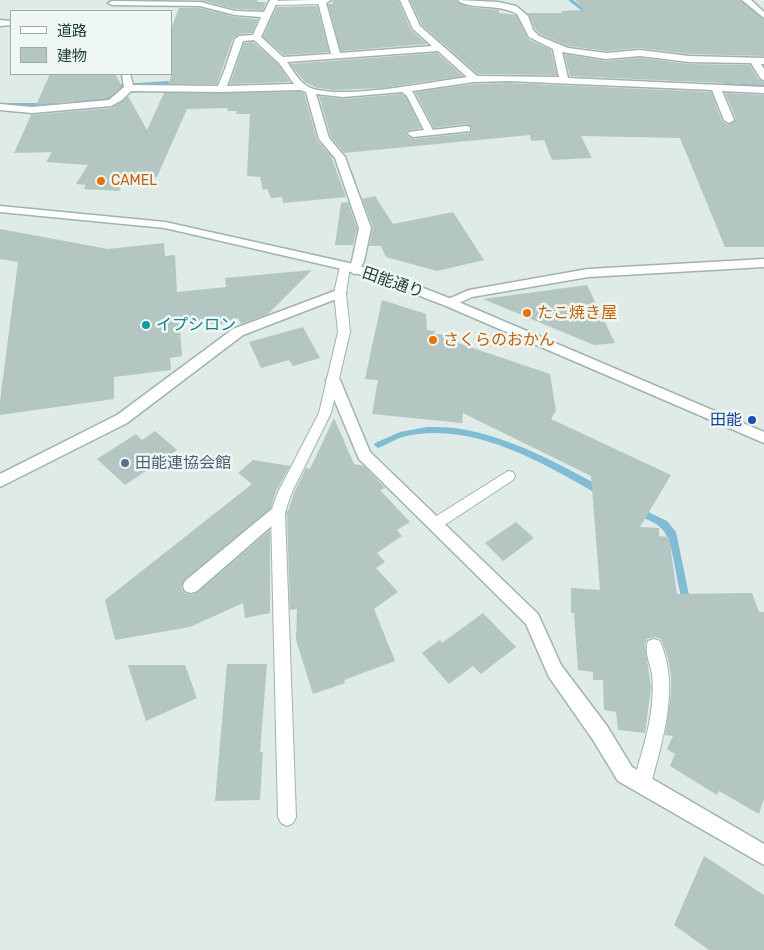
<!DOCTYPE html>
<meta charset="utf-8">
<style>
body{margin:0}
#map{position:relative;width:764px;height:950px;overflow:hidden;background:#deebe7;font-family:Rubik,"Noto Sans JP",sans-serif}
canvas{display:block}
.legend{position:absolute;left:10px;top:10px;width:162px;height:65px;box-sizing:border-box;background:#eff7f4;border:1px solid #9baca9;margin:0;padding:6px 9px;list-style:none;font-size:15px;color:#1e3c38}
.legend li{display:flex;align-items:center;gap:10px;height:25px}
.legend b{width:25px;border:1px solid #9baca9}
</style>
<div id="map">
<canvas width="764" height="950"></canvas>
<ul class="legend">
<li><b style="height:6px;background:#fff"></b>道路</li>
<li><b style="height:14px;background:#b3c6c1"></b>建物</li>
</ul>
</div>
<script>
const c = document.querySelector('canvas').getContext('2d');
c.lineJoin = 'round';
function fillPath(path, color) { c.fillStyle = color; c.fill(path, 'evenodd'); }
function strokePath(path, color, width, dash) { c.strokeStyle = color; c.lineWidth = width; c.lineCap = dash ? 'butt' : 'round'; c.setLineDash(dash || []); c.stroke(path); }
function drawText(font, color, halo, rows, align = 'center') {
  c.font = font + ' Rubik,"Noto Sans JP",sans-serif'; c.lineWidth = 5; c.setLineDash([]); c.textBaseline = 'middle'; c.strokeStyle = halo; c.fillStyle = color; for (const [text, x, y, turn = 0] of rows) {
    c.save(); c.translate(x, y); c.rotate((+turn || 0) * Math.PI / 180); c.textAlign = isNaN(turn) ? turn : align; if (halo) c.strokeText(text, 0, 0); c.fillText(text, 0, 0); c.restore();
  }
}
fillPath(new Path2D(`
 M568 0H573L595 17 591 18Z
 M716 78H720L736 84 764 83V87L735 88 716 80Z
 M168 81 171 83 170 84 123 87 122 93 108 102 75 105 72 103 75 101 107 98 117 91V86L120 84Z
 M0 103H55L58 105 55 107H0Z
 M427 427C436 427 446 427 455 428 509 436 558 463 605 489L606 492 605 495H599C541 462 471 420 402 437 394 440 386 445 378 448L374 445 375 443 400 432Z
 M638 507 667 521 676 532 689 595 693 604 691 607 688 608 685 607C675 586 675 542 662 529 656 522 643 518 635 514L633 511 635 508Z`), '#81bcd5');
fillPath(new Path2D(`
 M189 0H258L257 2H266L263 10 235 9 200 0Z
 M333 0H398L411 30 427 44 341 51 328 4H332Z
 M410 0H456L468 7 499 10V13L516 15 528 39 551 50 557 75 478 74 422 25Z
 M575 0H740L764 20V56L689 54 640 48 606 51 568 46 540 34 535 29 528 13H562L561 11 584 10Z
 M317 6 329 52 284 55 263 37 277 7Z
 M179 8H200L235 17 258 19 252 33 239 34 233 38 217 84H168L171 77V29Z
 M253 42 278 64 290 82 230 84 244 43Z
 M437 53 463 76 382 88 334 90 317 88 305 82 290 64Z
 M564 54 606 61 640 58 689 64 750 65 759 80 764 82V85L570 76Z
 M50 74H115L122 86 108 98 36 105Z
 M508 83 711 92 722 121 728 125 736 119 725 93 764 95V247H725L680 138 581 136 592 158 552 160 544 140 531 141 530 135 344 153 331 137 319 96 343 99 401 94 406 97 421 128 407 131 406 135 413 139 470 133 472 131 471 126 466 124 434 128 415 92 474 84Z
 M300 92 304 93 317 140 331 156 346 197 283 203 282 197 271 198 267 189 263 190 260 177 247 176 250 114H236L237 111H227L228 108 187 109 157 177H127L119 191 84 189 86 185 76 184 88 165 46 162 52 152 14 153 31 115 111 108 128 96 147 130 164 93Z
 M375 196 393 224 453 212 484 260 437 271 386 257 381 246H369L373 227 362 199Z
 M348 202 357 228 353 245H335L341 203Z
 M0 229 108 249 164 243 165 256 175 255 177 292 226 287 225 278 312 270 268 314 241 324 238 318 218 325 179 318 182 356 170 358 171 370 114 377V399L0 415V401L18 262 0 259Z
 M587 285 615 343 594 345 483 299Z
 M382 300 426 314 427 330 435 331 434 334 458 336V343L550 374 556 411 551 419 671 475 640 527 659 528V536L669 537 677 594 752 593 759 612H764V799L759 814 719 791 717 795 670 766 675 754 667 749 673 736 665 735 671 694V676L668 658 661 639 655 637 647 639 645 645 651 688 645 733 618 730 616 712 604 710 603 680H593V672L578 670 574 613H571V588L600 590 591 476 463 413 462 423 372 414 378 380 365 379Z
 M303 327 320 358 293 366 289 360 261 368 249 342Z
 M334 418 354 464 364 466 385 488 380 490 410 522 397 530 402 536 377 553 385 562 376 568 398 592 374 609 395 661 344 680 345 683 313 694 296 640 297 609 290 610 287 514 294 493 306 468 310 469Z
 M155 431 177 450 125 485 97 459 136 434 142 440Z
 M253 460 290 466 276 491 271 508 184 580 181 587 184 593 192 595 198 592 270 530V613L245 618 243 603 190 627 115 640 105 600 252 484 238 473Z
 M516 522 534 538 503 561 485 543Z
 M483 613 516 647 481 674 473 666 449 684 422 653 440 640 442 643Z
 M227 664H267L260 752H263L260 800 215 801Z
 M128 665H185L197 698 146 721Z
 M704 856 764 895V950H709L674 925Z`), '#b3c6c1');
const service = new Path2D(`
 M311 0H324L327 2 323 4 273 5 269 3 273 1Z
 M345 263 350 266 346 293 350 332 331 413 292 492 285 512 296 817 293 823 287 826 281 823 278 817 271 512 278 492 319 413 338 332 334 293 340 266Z
 M508 471 513 472 515 476 513 480 440 528 435 530 430 528 428 524 430 520Z
 M654 639 660 641C680 687 663 738 651 784L648 790 642 793 636 790 633 784C643 748 656 712 652 674 650 664 644 651 648 641Z`);
const minor = new Path2D(`
 M270 0H278L261 37 283 57 331 54 318 2 320 0H331L326 3 340 53 432 46 413 29 400 0H408L420 26 477 76 559 77 553 49 529 37 517 14C499 3 466 10 458 0L498 2 516 6 528 16 533 30 539 36 568 48 606 53 640 50 689 56 764 58V64H761L764 69V80L761 79 751 63 689 62 640 56 606 59 562 52 568 78 764 87V93L722 91 734 120 729 123 724 120 712 90 508 81 474 82 412 91 433 130 466 126 470 127V131L413 137 408 134 409 132 424 130 407 96 402 92 343 97 316 94 329 138 345 157 371 228 364 261 358 273 354 274 348 270 352 261 359 228 335 158 319 139 306 92 300 90 221 92 131 91 122 100 111 106 32 113 0 110V104L32 107 109 100 124 87 122 74H130L133 85 218 86 225 69 235 39 239 36 253 35 261 17 235 15 200 6 112 5 108 3 112 1 200 2 235 11 264 12ZM254 40 279 63 294 84 227 86 243 41ZM438 51 467 77C436 81 326 104 304 84 297 78 292 69 287 62Z
 M742 0H751L764 12V18Z
 M0 20 11 21V25L0 26Z
 M764 259V267L588 277 472 297 450 307 444 303 446 300 469 290 588 269Z
 M340 289 346 293 344 296 243 335 127 423 0 487V474L117 415 233 329Z
 M333 375 338 377 340 380 370 452 538 614 561 665 607 726 632 767 764 844V865L618 781 593 740 549 677 526 624 359 459 326 380 328 377Z
 M278 506 283 508 286 512 283 516 197 591 191 593 185 591 183 586 185 581 273 508Z`);
const tertiary = new Path2D(`
 M0 206 165 222 349 263 395 277 454 300 764 432V443L446 306 387 283 342 269 165 228 0 212Z`);
strokePath(service, '#a1b3af', 2);
strokePath(minor, '#a1b3af', 3);
strokePath(tertiary, '#a1b3af', 3);
fillPath(service, '#fff');
fillPath(minor, '#fff');
fillPath(tertiary, '#fff');
for (const [x, y, r, color] of [
 [101,181,5,"#e8710a"],
 [527,313,5,"#e8710a"],
 [146,325,5,"#0f9aa8"],
 [433,340,5,"#e8710a"],
 [752,420,5,"#1a4fb4"],
 [125,463,5,"#5c6f8a"]
]) { const dot = new Path2D(); dot.arc(x, y, r, 0, 2 * Math.PI); c.fillStyle = color; c.fill(dot); strokePath(dot, '#eff7f4', 2); }
drawText('14px', '#c56008', '#eff7f4', [
 ["CAMEL",111,181]
], 'left');
drawText('16px', '#1e3c38', '#eff7f4', [
 ["田能通り",393,283,19]
]);
drawText('16px', '#c56008', '#eff7f4', [
 ["たこ焼き屋",537,313],
 ["さくらのおかん",443,340]
], 'left');
drawText('16px', '#0d838f', '#eff7f4', [
 ["イプシロン",156,325]
], 'left');
drawText('16px', '#164399', '#eff7f4', [
 ["田能",742,420]
], 'right');
drawText('16px', '#4e5e75', '#eff7f4', [
 ["田能連協会館",135,463]
], 'left');
</script>
